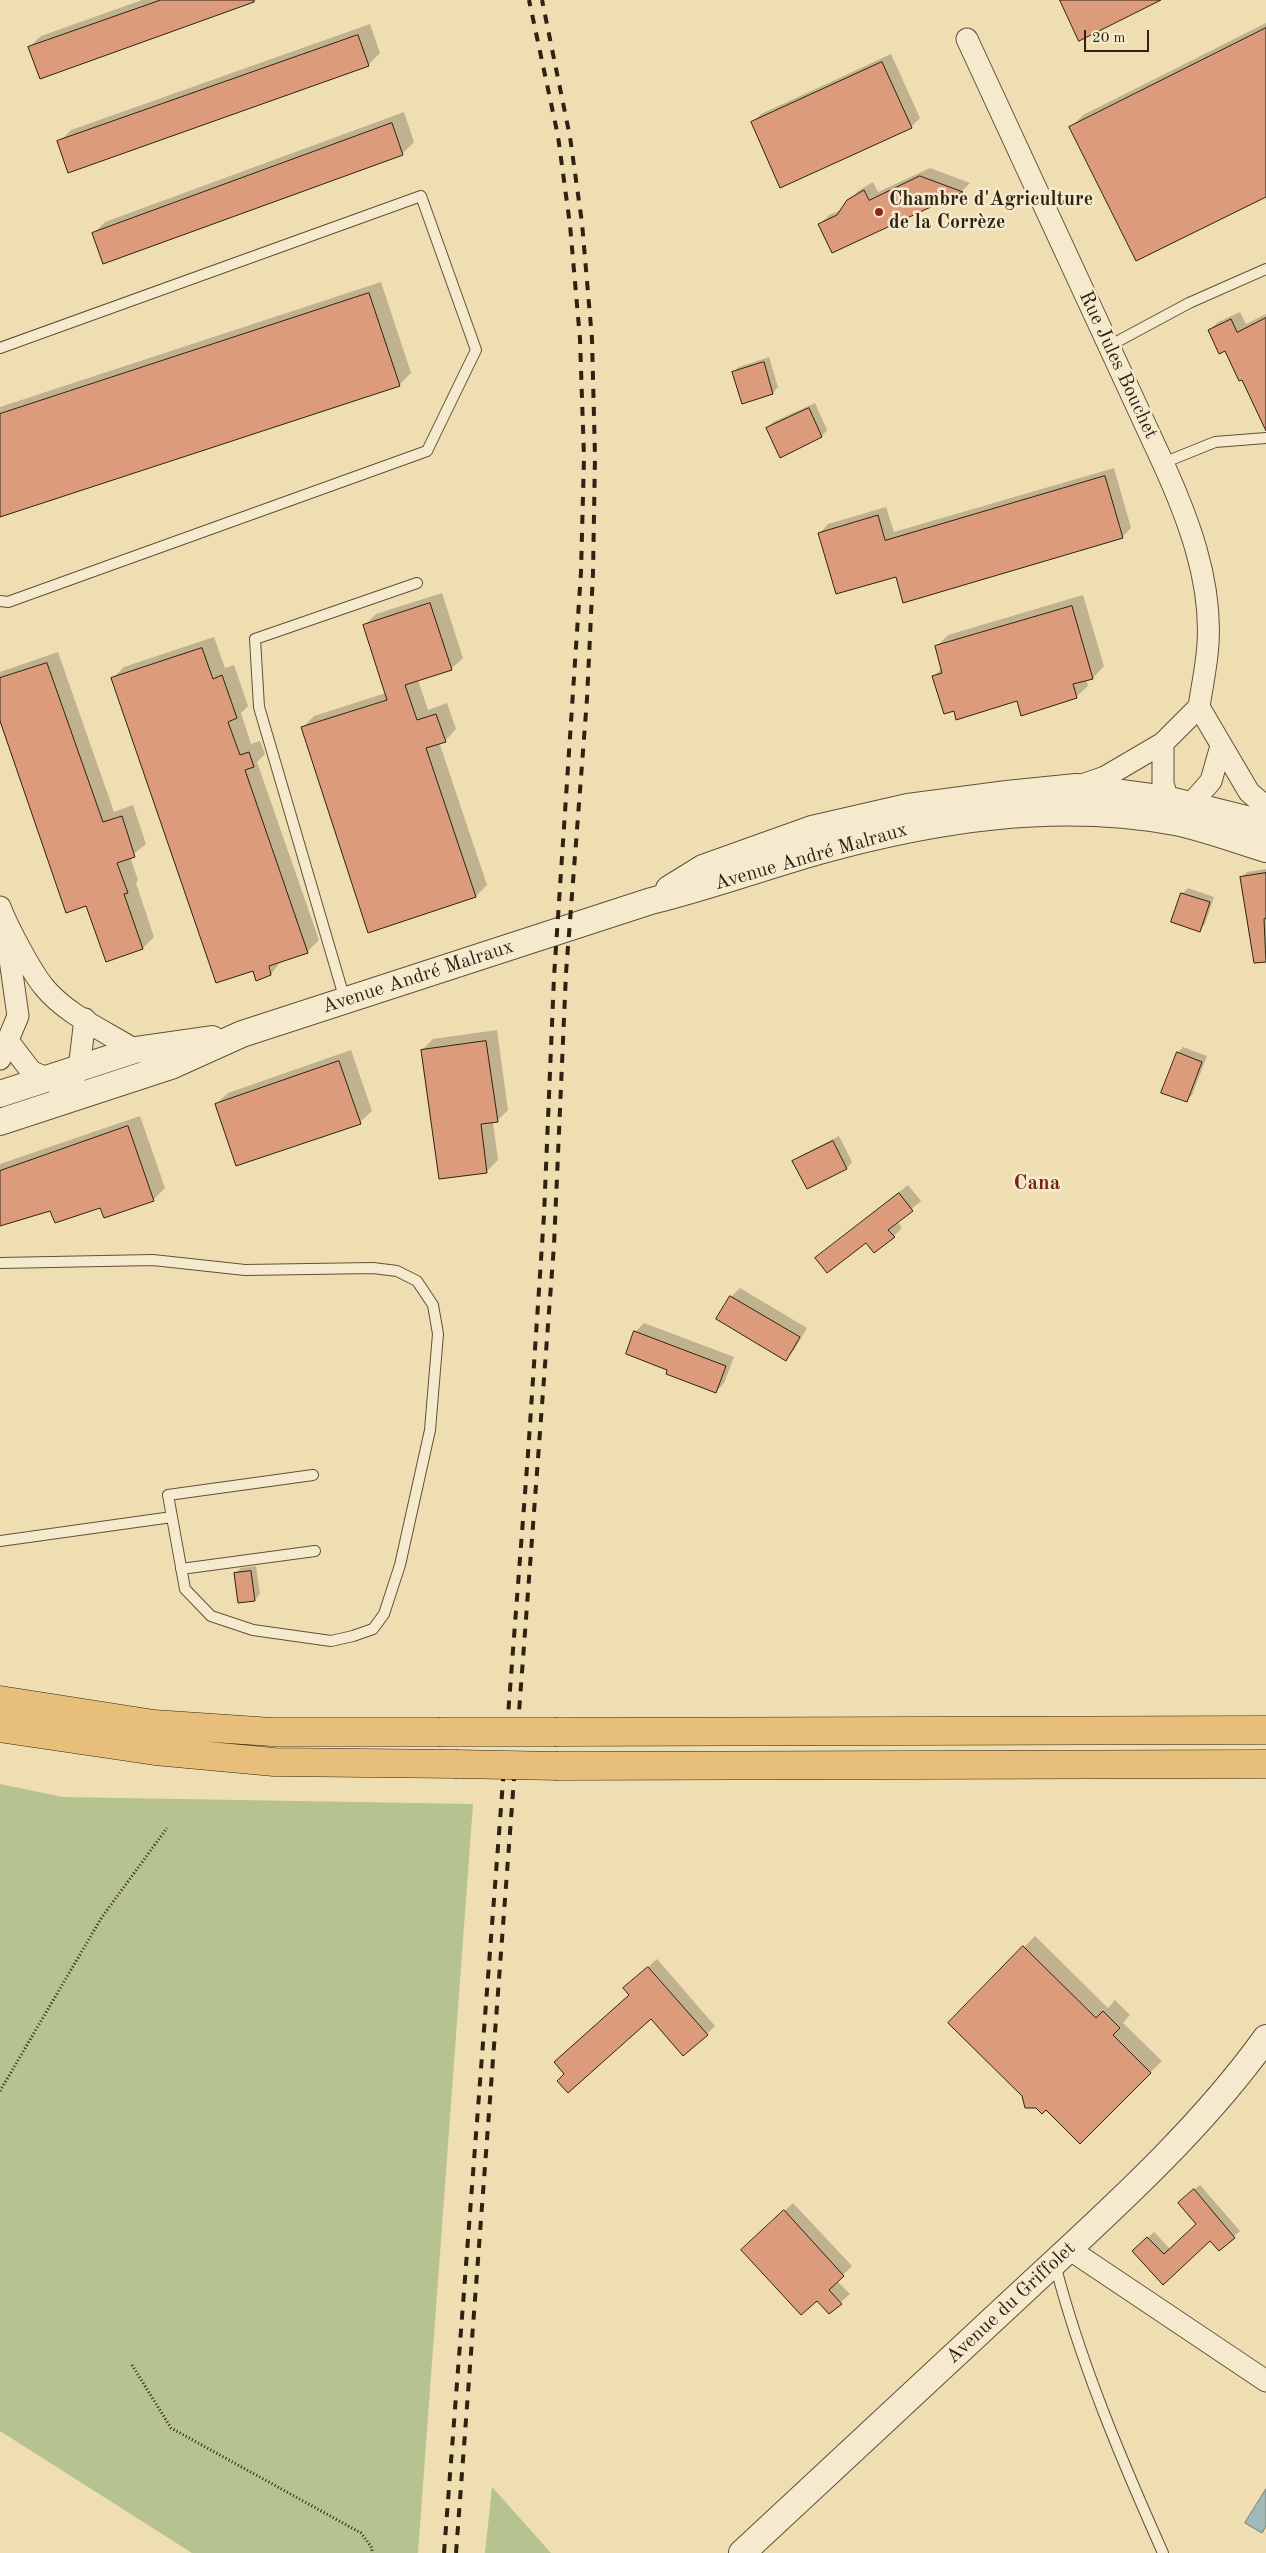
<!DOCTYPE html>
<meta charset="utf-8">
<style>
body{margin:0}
#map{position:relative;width:1266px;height:2553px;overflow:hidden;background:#f0deb3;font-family:"Old Standard TT",serif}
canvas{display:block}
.scale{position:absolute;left:1084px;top:30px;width:65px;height:22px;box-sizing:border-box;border:2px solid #2f2210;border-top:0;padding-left:6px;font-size:15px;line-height:18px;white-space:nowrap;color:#2f2210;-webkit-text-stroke:4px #f5eace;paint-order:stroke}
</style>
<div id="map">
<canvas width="1266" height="2553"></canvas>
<div class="scale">20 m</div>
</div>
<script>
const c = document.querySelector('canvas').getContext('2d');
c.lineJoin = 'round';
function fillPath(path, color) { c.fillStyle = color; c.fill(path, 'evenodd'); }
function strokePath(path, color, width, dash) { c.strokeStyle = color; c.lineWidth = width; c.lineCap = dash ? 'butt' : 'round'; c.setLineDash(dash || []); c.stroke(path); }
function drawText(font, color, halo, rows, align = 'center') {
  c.font = font + ' "Old Standard TT",serif'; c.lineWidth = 5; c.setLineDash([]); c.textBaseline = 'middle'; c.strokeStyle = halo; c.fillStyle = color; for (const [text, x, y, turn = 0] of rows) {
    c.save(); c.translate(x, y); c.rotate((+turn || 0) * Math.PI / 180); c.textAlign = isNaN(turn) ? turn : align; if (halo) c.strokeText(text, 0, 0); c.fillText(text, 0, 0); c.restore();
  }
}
fillPath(new Path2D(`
 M0 1784 63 1797 473 1804 418 2553H192L0 2431Z
 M492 2487 551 2553H485Z`), '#b6c28f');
const water = new Path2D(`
 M1266 2489V2526L1262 2533 1245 2523Z`);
fillPath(water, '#9eb9b7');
strokePath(water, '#727d74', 1);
fillPath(new Path2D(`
 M142 0H257L41 78 29 47 41 36Z
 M1266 23V195L1071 127 1083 115Z
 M370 24 380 53 368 65 59 142 71 130Z
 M891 54 920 118 911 127 752 123 761 114Z
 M404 112 414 142 402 154 94 233 105 222Z
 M930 168 970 183 962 191 833 251 820 224 829 215 843 209 858 191 873 182 878 192Z
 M381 282 411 373 399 385 0 515V407Z
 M1240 312 1246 324 1266 314V423L1264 424 1226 349 1209 330 1218 322Z
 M769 357 778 387 773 393 742 402 733 372 739 367Z
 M815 403 827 430 822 436 781 456 767 428 773 422Z
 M1114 468 1131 528 1122 537 897 575 820 533 828 524 886 507 894 532Z
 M442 593 463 658 451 669 418 680 428 710 447 703 456 729 445 741 439 742 487 885 476 896 369 931 302 728 314 716 386 693 365 625 376 614Z
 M1083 595 1104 666 1093 678 1086 679 1088 686 1076 697 1018 700 955 710 934 676 942 668 936 647 948 635Z
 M214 637 225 668 234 665 248 706 241 713 251 744 260 741 265 754 257 762 319 940 307 952 282 960 271 974 257 979 112 679 124 667ZM268 959 271 969H268Z
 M58 652 114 812 133 805 146 844 130 857 138 880 136 883 154 937 143 948 107 960 87 904 0 717V672Z
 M1266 869V944L1251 945 1241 878 1247 872Z
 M1188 888 1214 897 1205 924 1200 930 1182 894Z
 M497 1030 508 1110 497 1121 493 1122 498 1160 487 1171 440 1178 422 1050 433 1039Z
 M1183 1047 1207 1056 1192 1095 1187 1101 1178 1052Z
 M351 1050 372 1111 360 1122 216 1104 228 1093Z
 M140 1116 165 1188 153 1200 50 1210 0 1222V1164Z
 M839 1136 852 1162 847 1168 807 1188 794 1161 800 1156Z
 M908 1185 921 1201 897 1221 902 1228 894 1236 867 1241 817 1258Z
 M740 1288 807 1328 794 1350 786 1359 731 1297Z
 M644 1323 734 1357 724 1383 716 1392 669 1369 635 1332Z
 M256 1566 260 1594 255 1600 235 1574 241 1568Z
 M1035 1936 1108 2008 1115 2000 1130 2015 1123 2023 1162 2061 1080 2142 950 2023Z
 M657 1959 715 2026 707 2034 651 2018 566 2073 630 1994 634 1980Z
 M1200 2185 1240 2231 1220 2249 1211 2239 1163 2283 1133 2252 1154 2232 1170 2249 1198 2224 1185 2197Z
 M793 2203 852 2266 837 2281 850 2294 829 2312 751 2242Z`), '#0003');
const building = new Path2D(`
 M161 0H254V2L40 79 28 47Z
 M1060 0H1161L1079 41Z
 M1266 28V197L1136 261 1069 127Z
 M358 35 369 66 68 173 57 141Z
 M882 62 912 128 780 188 751 122Z
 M392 123 403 155 103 264 92 233Z
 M920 176 963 192 832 253 818 224 837 215 847 200 864 190 869 200Z
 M369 293 400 386 0 517V414Z
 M1266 318V431L1242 380 1239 381 1225 351 1219 354 1208 330 1231 319 1237 332Z
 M764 362 773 394 742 404 732 372Z
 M809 408 822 437 780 458 766 428Z
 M1105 476 1123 538 903 603 896 577 836 594 818 533 878 515 885 540Z
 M430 603 452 670 405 685 417 720 436 714 446 742 426 748 476 897 368 933 301 727 387 700 363 625Z
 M1072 606 1093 679 1073 684 1077 698 1021 716 1017 701 956 720 954 711 944 714 932 676 942 673 935 646Z
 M202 648 213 679 222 675 237 718 228 722 240 755 249 752 254 767 245 770 308 953 269 966 271 975 256 981 253 971 216 983 111 678Z
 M47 663 103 822 122 816 135 857 117 863 128 893 124 894 143 949 106 962 86 906 66 913 0 721V678Z
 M1266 873V918L1264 919 1266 962 1254 963 1240 877Z
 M1181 893 1210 902 1200 932 1171 922Z
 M486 1041 498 1122 481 1124 487 1173 439 1179 421 1050Z
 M1177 1052 1202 1062 1187 1102 1161 1093Z
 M339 1061 361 1124 236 1166 215 1104Z
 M128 1126 154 1201 104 1218 100 1208 55 1223 50 1211 0 1226V1171Z
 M833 1141 847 1169 807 1189 792 1161Z
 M899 1193 913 1211 888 1230 895 1237 874 1253 866 1243 827 1273 815 1258Z
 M730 1296 800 1337 786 1361 716 1319Z
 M634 1331 726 1366 716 1393 666 1374 667 1370 626 1354Z
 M251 1571 255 1601 238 1603 234 1573Z
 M1023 1946 1096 2018 1103 2011 1120 2028 1113 2035 1151 2073 1080 2144 1046 2110 1042 2114 1036 2108H1025L1022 2096 948 2023Z
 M648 1967 708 2035 683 2056 651 2019 568 2093 557 2081 564 2074 554 2062 629 1995 623 1988Z
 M1194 2189 1235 2238 1219 2251 1210 2241 1163 2285 1132 2251 1147 2237 1164 2254 1196 2224 1178 2203Z
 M784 2210 844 2276 829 2290 842 2304 829 2314 817 2301 801 2315 741 2250Z`);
fillPath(building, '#dc9b7a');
strokePath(building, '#2f2210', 1);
const service = new Path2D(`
 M1109 346 1189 303 1266 269
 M0 348 421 196 476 350 427 451 8 602 0 601
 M1163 463 1215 442 1266 438
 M345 1000 259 707 255 639 417 583
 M0 1263 153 1260 245 1270 373 1268 397 1271 417 1281 433 1305 438 1334 430 1430 400 1565 384 1614 373 1629 353 1636 331 1641 253 1630 211 1616 185 1589 168 1495 313 1475
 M0 1541 172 1517
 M181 1569 315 1551
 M1055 2264C1080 2362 1122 2461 1163 2553`);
const minor = new Path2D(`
 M967 39 1163 463C1188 518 1212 581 1208 643 1207 664 1202 686 1199 707
 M1163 743V784L1175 822 1211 781 1221 746
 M1076 787 1105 777 1163 743 1199 707 1249 792 1266 807
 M0 907C7 926 31 971 44 987 67 1015 105 1031 135 1050
 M8 1041 31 1071 56 1083
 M0 1059 18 1016 6 931
 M72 1081 79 1069 85 1019
 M1069 2249 1266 2381`);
const tertiary = new Path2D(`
 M669 889 703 868 812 829 908 807 1007 794 1076 787 1166 799 1266 824
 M0 1094 135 1050 212 1039
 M0 1122 171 1066 242 1034 651 901C708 887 763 867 819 851 934 819 1056 800 1175 822 1205 828 1236 840 1266 849
 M742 2553C838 2464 933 2375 1029 2286 1111 2210 1201 2129 1266 2038`);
const trunk = new Path2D(`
 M0 1700 154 1724 272 1732H438
 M0 1728 155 1751 274 1762 455 1764
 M557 1732 1266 1730
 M558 1766 1266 1764`);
strokePath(service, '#5f5139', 12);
strokePath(minor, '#5f5139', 23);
strokePath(tertiary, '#5f5139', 28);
strokePath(trunk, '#2f2210', 29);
strokePath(new Path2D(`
 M0 2091 102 1917 167 1828
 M132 2365 171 2428 361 2533 372 2548V2553`), '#2f2210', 3, [1, 2.5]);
strokePath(service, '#f5eace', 10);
strokePath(minor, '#f5eace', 21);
strokePath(tertiary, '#f5eace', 26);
strokePath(trunk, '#e8bf7a', 28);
strokePath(new Path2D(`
 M444 2553 528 1454 544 1215 554 977 581 572 584 457 580 339 570 225 558 136 529 0
 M456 2553 554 1245 566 973 587 699 593 573 595 456 592 339 582 223 570 137 542 0`), '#2f2210', 4, [9, 9]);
const trunkBridge = new Path2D(`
 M438 1732H557
 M455 1764 558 1766`);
strokePath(trunkBridge, '#2f2210', 29, []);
strokePath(trunkBridge, '#e8bf7a', 28);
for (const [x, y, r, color] of [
 [879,212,5,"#8f2418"]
]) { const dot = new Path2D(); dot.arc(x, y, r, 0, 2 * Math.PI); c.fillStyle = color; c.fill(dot); strokePath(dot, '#f5eace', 2); }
drawText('bold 20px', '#2f2210', '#f5eace', [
 ["Chambre d'Agriculture",889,200],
 ["de la Corrèze",889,223]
], 'left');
drawText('20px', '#2f2210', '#f5eace', [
 ["Rue Jules Bouchet",1118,365,65],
 ["Avenue André Malraux",811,857,-16],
 ["Avenue André Malraux",418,977,-18],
 ["Avenue du Griffolet",1011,2303,-43]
]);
drawText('bold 21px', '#7a1f14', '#f5eace', [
 ["Cana",1037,1183]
]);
</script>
